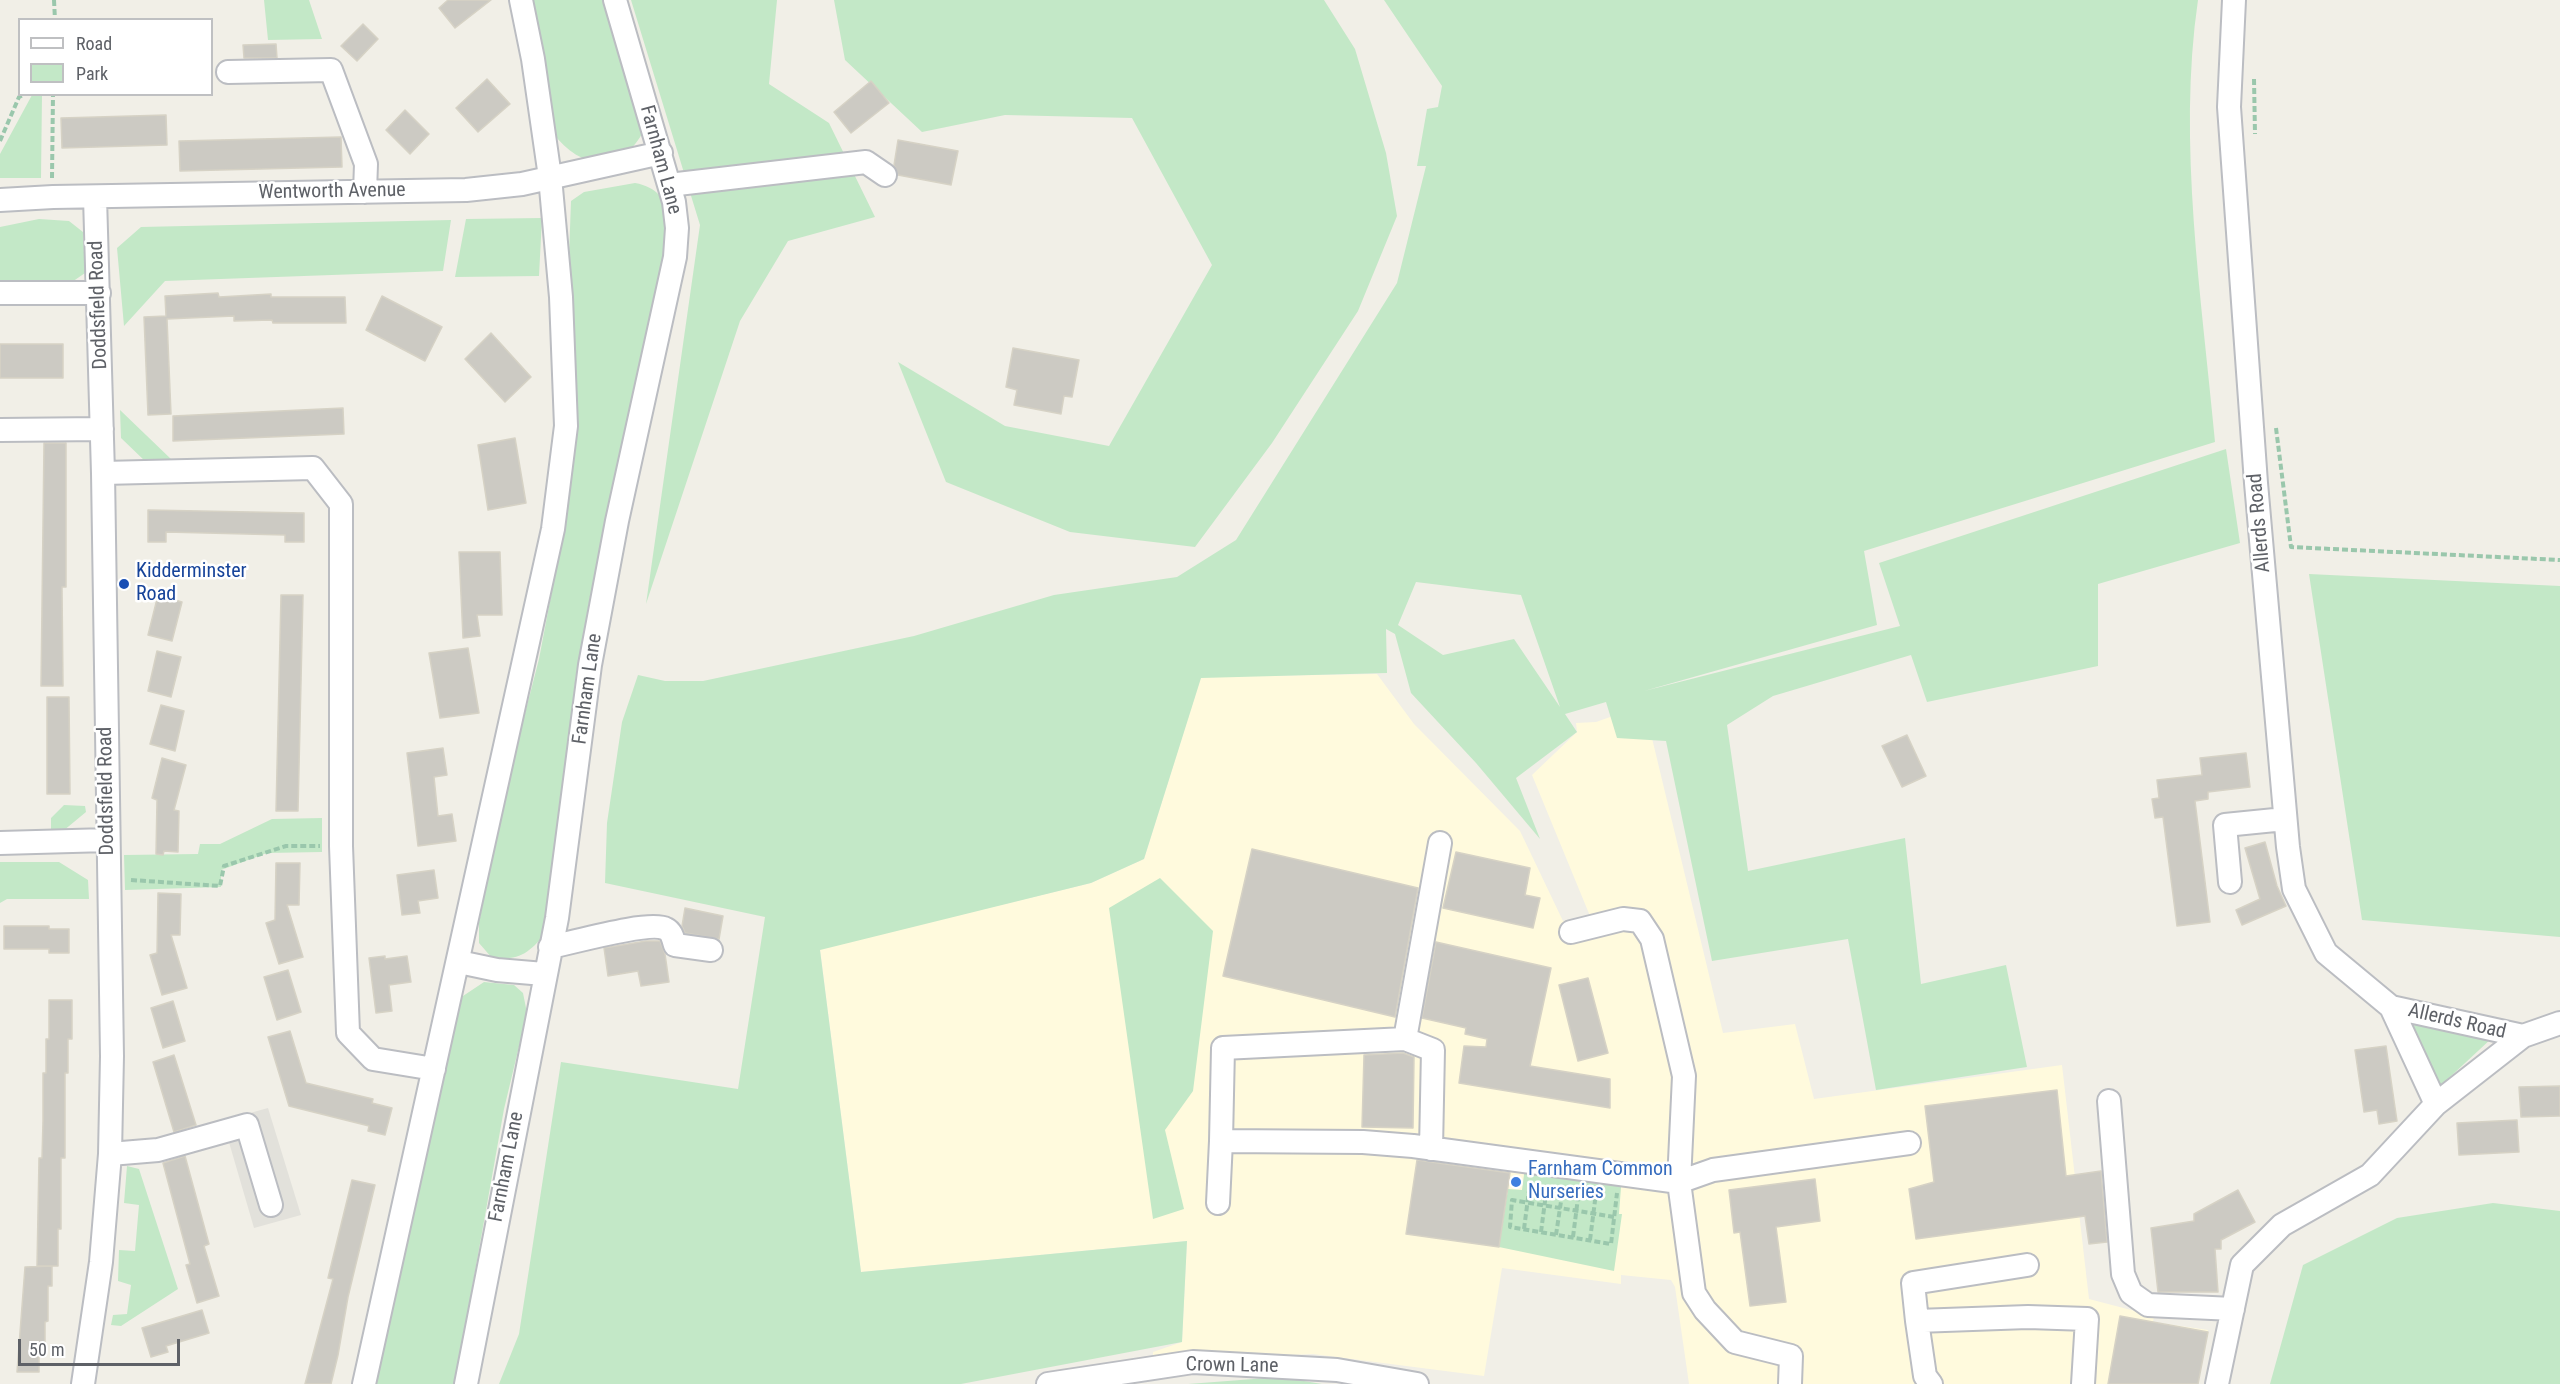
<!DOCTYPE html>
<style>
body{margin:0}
#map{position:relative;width:2560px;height:1384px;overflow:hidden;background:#f1efe7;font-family:"Roboto Condensed",sans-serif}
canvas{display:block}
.legend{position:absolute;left:18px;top:18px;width:195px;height:78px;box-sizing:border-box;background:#fff;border:2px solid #bfc0c2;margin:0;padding:8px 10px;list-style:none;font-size:18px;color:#5e6167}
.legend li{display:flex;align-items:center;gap:12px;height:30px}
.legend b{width:30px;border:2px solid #bfc0c2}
.scale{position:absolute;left:18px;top:1339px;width:162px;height:27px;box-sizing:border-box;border:3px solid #5e6167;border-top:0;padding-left:8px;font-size:18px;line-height:21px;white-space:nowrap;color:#5e6167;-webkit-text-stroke:4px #fff;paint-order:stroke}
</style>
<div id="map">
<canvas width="2560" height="1384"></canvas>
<ul class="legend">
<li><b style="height:8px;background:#fff"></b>Road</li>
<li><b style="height:16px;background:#c3e8c7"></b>Park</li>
</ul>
<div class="scale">50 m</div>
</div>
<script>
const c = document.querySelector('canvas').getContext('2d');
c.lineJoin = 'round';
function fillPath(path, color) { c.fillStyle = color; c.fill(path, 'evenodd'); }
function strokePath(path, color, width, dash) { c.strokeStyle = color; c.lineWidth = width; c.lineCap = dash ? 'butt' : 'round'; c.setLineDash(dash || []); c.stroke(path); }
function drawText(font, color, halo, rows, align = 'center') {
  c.font = font + ' "Roboto Condensed",sans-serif'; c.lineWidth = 5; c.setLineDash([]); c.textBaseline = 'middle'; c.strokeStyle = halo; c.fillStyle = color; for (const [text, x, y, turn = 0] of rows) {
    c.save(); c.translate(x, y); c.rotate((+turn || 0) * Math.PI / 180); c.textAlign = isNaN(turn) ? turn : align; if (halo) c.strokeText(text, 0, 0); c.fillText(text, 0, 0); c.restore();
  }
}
fillPath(new Path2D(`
 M1377 674 1414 724 1520 831 1563 921 1590 916 1532 775 1577 732 1576 723 1596 722 1644 705 1723 1033 1795 1024 1814 1099 2062 1065 2089 1299 2154 1316 2153 1322 2208 1330 2198 1384H1689L1675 1287 1671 1280 1621 1275V1284L1502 1268 1484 1376 1313 1354 1153 1360V1352L1182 1342 1187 1241 861 1272 820 949 1091 883 1144 859 1201 677Z`), '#fffadd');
fillPath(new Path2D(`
 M268 1108 301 1215 254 1228 226 1132 232 1118Z`), '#e2e1db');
fillPath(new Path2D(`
 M264 0H309L322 39 268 40Z
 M527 0H608L644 130C622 174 580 170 553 133Z
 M631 0H777L769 84 829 123 875 217 788 241 740 321 646 604 700 225Z
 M834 0H1324L1355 49 1386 153 1397 216 1358 311 1272 443 1195 547 1070 532 946 482 898 362 1005 426 1109 446 1212 265 1132 118 1005 115 922 132 845 60Z
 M1384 0H2198C2177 142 2202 299 2215 442L1864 551 1877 625 1644 691 1900 626 1879 563 2226 449 2240 543 2098 584V666L1927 702 1911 655 1773 696 1727 725 1748 871 1905 838 1921 984 2006 965 2027 1067 1876 1090 1848 939 1712 961 1666 741 1617 738 1606 702 1565 714 1577 732 1516 778 1540 839 1476 763 1411 693 1395 634 1386 629 1387 673 1201 678 1144 859 1091 883 820 950 861 1272 1187 1241 1182 1342 961 1384H499L519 1334 561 1062 738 1089 765 917 605 883 607 823 622 722 638 675 665 681H703L914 636 1054 595 1177 577 1236 540 1397 283 1426 166H1417L1427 109 1438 107 1442 86ZM1416 582 1521 595 1560 707 1514 639 1443 655 1398 625Z
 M32 95H42L41 178H0V154Z
 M635 183C680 191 669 236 666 271L590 597 576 674 549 930C529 952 522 961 492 958L479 943V922L512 764 539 659 565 522 575 438V345L569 256 571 201 584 192Z
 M542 218 539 276 455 277 466 219Z
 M39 219 69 221 83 232 85 273 72 282H0V227Z
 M451 220 443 271 165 281 124 326 117 248 141 227Z
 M120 410 172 460 146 462 121 438Z
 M2309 574 2560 586V937L2362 920Z
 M64 805 85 806 86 812 57 836 51 837V818Z
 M322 818V852L267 853 221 870V887L125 890 124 855 198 854 200 844H220L272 819Z
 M0 862H59L88 880 89 899H7L0 903Z
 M1160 878 1213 931 1193 1091 1165 1130 1184 1209 1153 1219 1109 908Z
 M484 982 514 985 523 993 527 1013 504 1109 455 1384H373L455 1012 463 996Z
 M2411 1022 2492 1038 2437 1089Z
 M127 1166 139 1169 178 1289 121 1326 111 1325 113 1315 127 1314 131 1285 118 1281 119 1250 135 1251 139 1205 124 1203Z
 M1525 1167 1621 1187 1619 1214H1622L1614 1271 1499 1247 1508 1189 1522 1190Z
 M2493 1203 2560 1211V1384H2270L2303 1265 2397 1218Z
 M1280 1377 1322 1384H1188Z`), '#c3e8c7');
const building = new Path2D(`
 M448 0H491L455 28 439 8Z
 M363 24 378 39 357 61 341 46Z
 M276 44 277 58H244L243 45Z
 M487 79 510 104 478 132 456 108Z
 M871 81 889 103 851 133 834 112Z
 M405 110 429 134 410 154 386 130Z
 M166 115 167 145 62 148 61 118Z
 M341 137 342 167 180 171 179 141Z
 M898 140 958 151 951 185 898 175 894 165Z
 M218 293 219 297 271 294V297H345L346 323H273L272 320 234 321V316L167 319 171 414 148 415 144 317 166 316 165 296Z
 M382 296 442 327 425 361 366 330Z
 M491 333 531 377 505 402 465 359Z
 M0 344H63V378H0Z
 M1013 348 1079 360 1072 397 1064 396 1061 414 1014 405 1017 390 1006 387Z
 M343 408 344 434 173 441V416Z
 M515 438 526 503 488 510 478 445Z
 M44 443H66V587H62L63 686H41Z
 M148 510 304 513V542H285V535L166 532V542H148Z
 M459 552H500L502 615H477L480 636 463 638Z
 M158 595 182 602 172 641 148 635Z
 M281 595H303L298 811H276Z
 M468 648 479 713 440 718 429 653Z
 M157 651 181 657 171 697 148 691Z
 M47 697H69L70 794H47Z
 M161 705 184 711 175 751 150 744Z
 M1907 735 1926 776 1902 787 1882 746Z
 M443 748 447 775 434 777 438 816 452 814 456 841 418 846 407 753Z
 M2246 753 2250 787 2208 792V799L2195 801 2210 922 2177 926 2163 817 2155 818 2152 799 2159 798 2157 780 2202 775 2200 758Z
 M162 758 186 765 174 810 179 811 178 852 164 851 163 855 156 854 157 800 152 798Z
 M2265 842 2277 886 2286 906 2242 925 2236 910 2260 899 2245 848Z
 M1252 849 1418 888 1395 1017 1223 976Z
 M1456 852 1530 868 1525 895 1540 898 1533 928 1443 908Z
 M276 863H300L299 905H287L303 957 279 964 266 923 275 920Z
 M434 870 438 898 418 901 420 913 402 915 397 875Z
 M158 893 181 894 180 935H171L187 988 162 995 150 955 157 953Z
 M685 908 723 916 719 939 685 933 682 926Z
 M4 926H49V929H69V953H49V949H4Z
 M646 941H660L665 954 669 982 641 986 638 971 608 976 604 948Z
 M1436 942 1551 968 1530 1066 1610 1079V1108L1459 1083 1464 1046 1486 1047 1487 1039 1465 1034 1466 1028 1422 1018Z
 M385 956V959L407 956 411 982 389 985 392 1011 376 1013 369 958Z
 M288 970 301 1012 277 1020 264 977Z
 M1588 978 1608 1053 1578 1061 1559 985Z
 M49 1000H72V1039H68V1073H65V1158H61V1229H58V1266H37L39 1158H42L43 1121V1073H46V1039H49Z
 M173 1001 185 1041 163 1048 151 1008Z
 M290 1031 306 1083 373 1099 372 1103 392 1108 385 1135 368 1131 369 1126 289 1106 268 1037Z
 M2386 1046 2397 1121 2379 1124 2377 1110 2364 1112 2355 1050Z
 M1403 1053 1414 1057 1413 1128 1362 1127 1364 1055Z
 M174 1055 196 1125 174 1132 153 1062Z
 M2560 1086V1116L2521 1117 2519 1087Z
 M2057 1090 2066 1176 2101 1171 2107 1242 2089 1244 2085 1216 1916 1239 1909 1189 1934 1182 1925 1106Z
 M2517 1120 2519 1152 2459 1155 2457 1123Z
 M185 1156 209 1244 204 1246 219 1296 197 1303 186 1265 190 1264 163 1163Z
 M1417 1160 1510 1173 1499 1247 1406 1234Z
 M1815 1179 1820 1221 1776 1227 1786 1302 1750 1306 1740 1232 1734 1233 1729 1190Z
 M352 1180 375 1185 348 1297 338 1355 331 1384H305L333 1279 328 1278Z
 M2238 1190 2255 1222 2221 1240V1249H2215L2218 1292H2158L2151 1228 2194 1221V1214Z
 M52 1266V1286H48V1321L45 1322V1355H39V1372H17L25 1267Z
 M202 1310 209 1333 166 1346 168 1352 151 1357 142 1328Z
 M2120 1316 2208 1332 2198 1384H2108Z`);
fillPath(building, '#cccac3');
strokePath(building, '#d6d2c5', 1.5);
const minor = new Path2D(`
 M2234 0 2229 107 2256 483 2288 847 2294 889 2326 953 2391 1007 2523 1036
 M228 72 331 70 366 164 365 192
 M669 185 866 162 885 175
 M0 200 53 197 466 190 522 184 661 153
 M0 293H99
 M0 430 102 429
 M103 473 313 468 341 504V846L348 1033 373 1059 434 1069
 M0 843 108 840
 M2230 882 2225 825 2285 819
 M550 947C572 943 650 920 666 929 672 932 673 939 675 945L711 950
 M459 962 497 970 544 974
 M2391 1007 2436 1104
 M1405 1039 1440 843
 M2109 1101 2123 1274 2131 1293 2148 1305 2233 1309
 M1221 1141 1223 1048 1405 1039 1433 1050 1431 1149
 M110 1154 158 1150 247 1125 271 1205
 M1218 1203 1221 1141 1363 1142 1413 1146 1679 1182 1684 1076 1652 939 1640 921 1623 919 1571 932
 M2027 1265 1913 1283 1917 1321 2028 1317 2087 1319 2083 1384
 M1917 1321 1925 1376 1931 1384
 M83 1384 101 1262 110 1154 112 1056 103 473 95 197
 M364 1384 553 529 566 426 561 297 550 177 533 59 521 0
 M466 1384 557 918 590 665 617 521 675 257 677 228 674 202 615 0
 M1048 1384 1193 1362 1337 1370 1417 1384
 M1790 1384 1791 1356 1735 1342 1705 1310 1694 1293 1679 1182 1713 1170 1909 1143
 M2217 1384 2242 1265 2282 1225 2370 1175 2436 1104 2523 1036 2560 1023`);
strokePath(minor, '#bbbdc2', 26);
strokePath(new Path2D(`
 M54 0 55 20
 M2254 79 2255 134
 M0 141 19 97 25 94
 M52 178 53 94
 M2276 428 2291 547 2560 560
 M131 880 220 886 224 866 286 846H320
 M1614 1217 1512 1200 1510 1227 1611 1244 1617 1193
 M1524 1229 1530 1183
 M1541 1232 1547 1186
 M1556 1235 1563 1188
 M1573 1237 1579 1190
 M1590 1240 1596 1193`), '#9ac7ac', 4, [6, 3]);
strokePath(minor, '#fff', 22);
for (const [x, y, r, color] of [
 [124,584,6,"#1a4fb4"],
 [1516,1182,6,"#3f7fe0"]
]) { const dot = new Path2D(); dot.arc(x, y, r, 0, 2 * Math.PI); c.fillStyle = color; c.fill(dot); strokePath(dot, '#fff', 2); }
drawText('20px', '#5e6167', '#fff', [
 ["Farnham Lane",660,160,75],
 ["Wentworth Avenue",332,192,-1],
 ["Doddsfield Road",99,305,-92],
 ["Allerds Road",2260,523,-95],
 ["Farnham Lane",588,689,-82],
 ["Doddsfield Road",107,791,-91],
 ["Allerds Road",2457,1022,13],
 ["Farnham Lane",507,1167,-79],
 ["Crown Lane",1232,1366,1]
]);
drawText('20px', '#164399', '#fff', [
 ["Kidderminster",136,572],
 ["Road",136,595]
], 'left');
drawText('20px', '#366cbe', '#fff', [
 ["Farnham Common",1528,1170],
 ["Nurseries",1528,1193]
], 'left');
</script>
